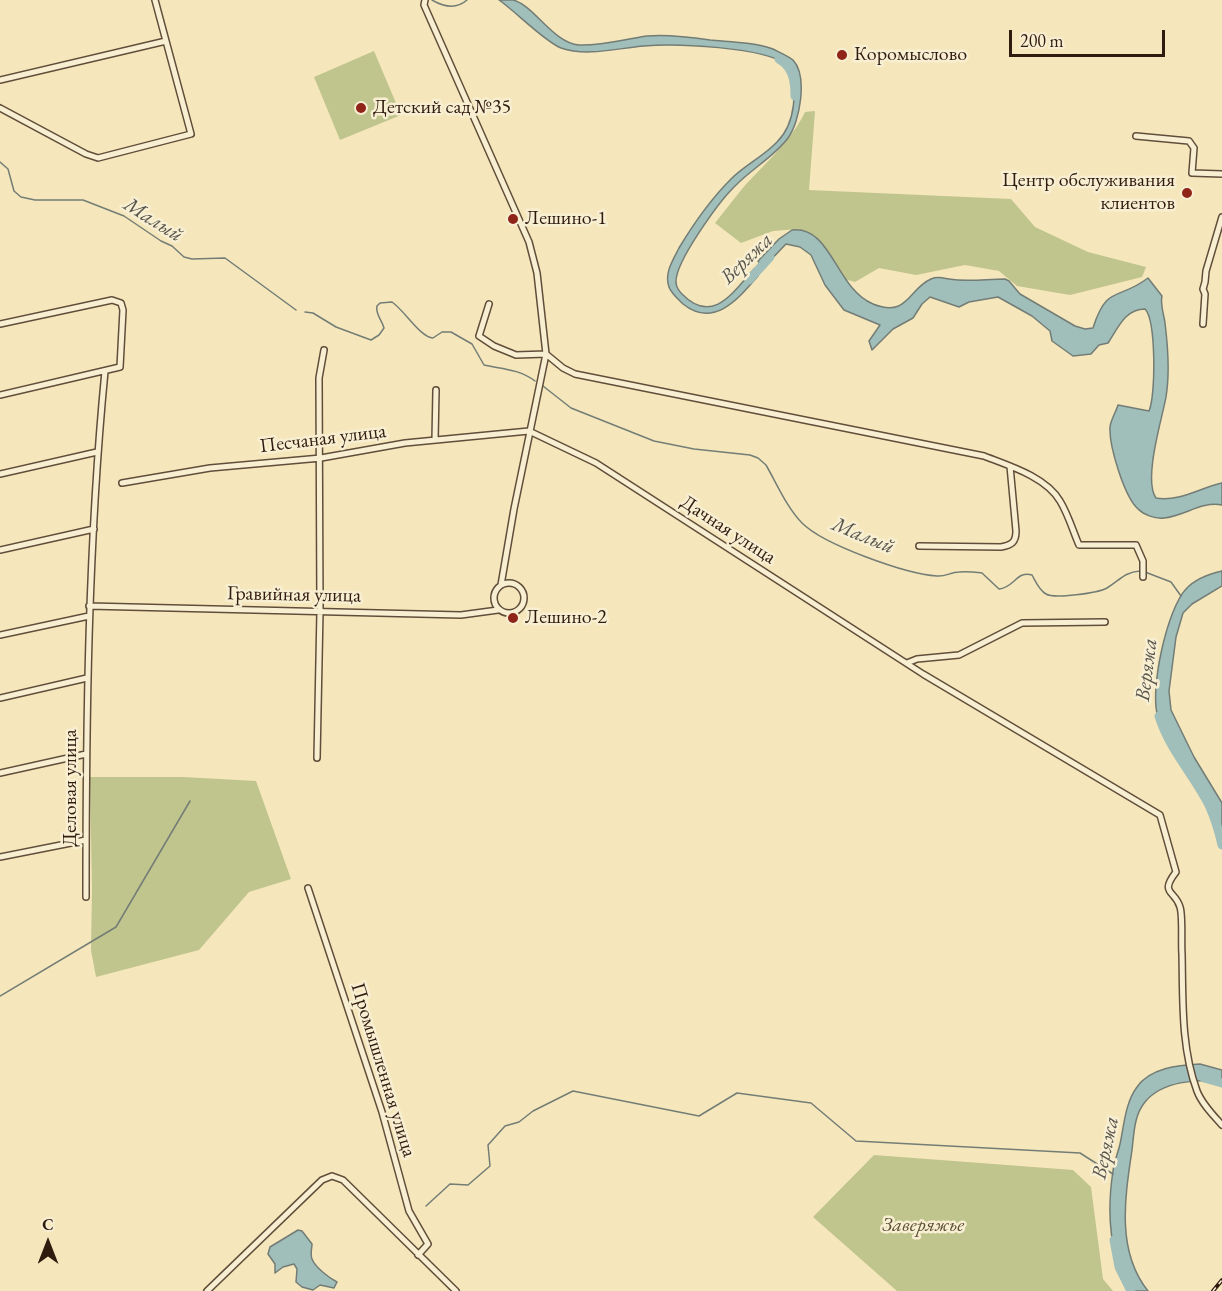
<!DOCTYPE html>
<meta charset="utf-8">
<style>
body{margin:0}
#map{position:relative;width:1222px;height:1291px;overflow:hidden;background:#f5e7bb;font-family:"EB Garamond",serif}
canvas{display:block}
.north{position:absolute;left:18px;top:1213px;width:60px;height:60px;-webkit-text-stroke:4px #f8efd3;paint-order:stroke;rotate:0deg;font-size:16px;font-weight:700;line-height:24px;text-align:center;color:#301b0f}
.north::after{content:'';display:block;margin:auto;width:21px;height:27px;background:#301b0f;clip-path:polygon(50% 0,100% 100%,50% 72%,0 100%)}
.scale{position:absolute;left:1009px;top:30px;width:156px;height:27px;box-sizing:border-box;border:3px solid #301b0f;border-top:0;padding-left:8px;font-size:18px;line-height:21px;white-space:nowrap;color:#301b0f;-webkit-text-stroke:4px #f8efd3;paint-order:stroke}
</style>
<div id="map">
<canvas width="1222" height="1291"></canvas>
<div class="north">С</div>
<div class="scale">200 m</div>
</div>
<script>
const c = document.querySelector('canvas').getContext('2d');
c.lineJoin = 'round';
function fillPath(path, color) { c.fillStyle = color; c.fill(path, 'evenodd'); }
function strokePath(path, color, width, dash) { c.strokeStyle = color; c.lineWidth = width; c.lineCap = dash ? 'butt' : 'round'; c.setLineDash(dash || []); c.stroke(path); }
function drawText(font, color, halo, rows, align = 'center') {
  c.font = font + ' "EB Garamond",serif'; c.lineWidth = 5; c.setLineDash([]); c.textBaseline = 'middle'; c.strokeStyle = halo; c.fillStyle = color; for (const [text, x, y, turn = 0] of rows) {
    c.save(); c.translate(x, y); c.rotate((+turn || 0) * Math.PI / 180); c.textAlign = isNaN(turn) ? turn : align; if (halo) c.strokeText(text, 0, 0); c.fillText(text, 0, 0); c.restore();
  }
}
fillPath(new Path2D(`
 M374 51 401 115 340 140 314 77Z
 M815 111 809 190 1011 199 1035 227 1088 252 1146 267 1142 277 1070 295 1017 286 999 271 965 265 916 275 879 268 855 282 844 279 818 239 798 229 773 231 741 243 715 223C724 212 733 200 742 189 764 164 790 143 805 112Z
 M90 777H183L256 781 291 879 249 892 199 950 96 977 91 950 92 889Z
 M874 1155 1073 1170 1091 1187 1103 1279 1113 1291H897L813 1217Z`), '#c0c48d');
const water = new Path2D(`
 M499 0C503 0 509 0 513 0 534 5 553 43 579 45 602 46 625 39 647 36 668 34 690 37 710 40 731 42 753 42 773 49 779 52 788 56 793 60 808 76 800 122 788 138 774 157 751 169 734 187 719 202 675 262 676 282 676 287 679 291 682 294 713 326 734 291 754 269L758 276C739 298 714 329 683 304 678 299 671 293 669 287 664 273 673 260 679 248 694 223 710 200 731 179 745 165 764 156 777 142 796 123 798 89 788 65 764 47 675 43 644 46 618 48 587 57 561 48 545 42 515 11 499 0Z
 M792 230C832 226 835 288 873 304 908 318 908 289 931 279 938 276 943 278 949 279 968 282 986 279 1005 279L1009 281 1020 294 1075 326 1085 329 1093 328C1107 284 1118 301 1148 278L1162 296C1160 304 1164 315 1165 323 1168 347 1170 373 1166 397 1162 419 1143 480 1156 498 1179 502 1200 488 1222 483V505C1202 501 1184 516 1164 518 1155 519 1144 515 1138 509 1124 496 1109 446 1110 427 1111 419 1116 412 1118 405L1149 411C1156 395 1156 320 1145 309 1125 309 1118 328 1108 343L1099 345 1091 354 1073 356 1052 341 1050 331 1032 316 998 297 969 302 959 307 930 297 922 304 913 318 893 329 872 350 869 341 880 325 844 310 825 285 811 255 800 247 786 244 763 268 758 261 779 239Z
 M1222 571V586L1192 604 1183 613 1176 637 1169 691 1171 710 1194 757 1222 803V838C1220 830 1219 822 1217 815 1212 803 1202 791 1194 781 1181 762 1165 739 1158 717 1149 691 1167 609 1186 589 1195 579 1209 574 1222 571Z
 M1200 1064 1222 1070V1081C1197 1079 1162 1081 1145 1102 1134 1115 1134 1134 1132 1150 1125 1197 1116 1251 1148 1291H1133C1108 1259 1107 1210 1113 1171 1114 1162 1118 1153 1120 1144 1124 1126 1125 1103 1137 1087 1150 1068 1178 1065 1200 1064Z
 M298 1230 302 1231 312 1244C312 1248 310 1254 312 1259 315 1267 329 1278 337 1282L334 1288 320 1285 313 1290 302 1287 296 1282 297 1269 294 1264 283 1267 275 1273V1264L268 1254 270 1247Z`);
fillPath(water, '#a0beba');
strokePath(water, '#737d76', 1.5);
strokePath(new Path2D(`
 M432 0C444 7 456 10 467 0
 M0 162 8 169 14 191 21 197 35 200H83L124 216 161 241 172 246 184 257 192 259 225 258 296 310
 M305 312 313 313 336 327 371 340 379 335 384 328C382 320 375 314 377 306L380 303 392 302C405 311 420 337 433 338L442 332H451L472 344 484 365C502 369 519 369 535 381
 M543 386 571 408 654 441 694 449 750 455 758 458 766 465C777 484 787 508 802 523 824 545 906 574 937 576 945 577 951 572 959 572 967 571 974 572 982 573L999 589C1014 588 1017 570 1032 575 1036 582 1039 590 1046 594 1054 599 1098 593 1107 588 1119 581 1124 572 1140 571
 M1145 572 1171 582 1181 596
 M0 996 116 927 190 801
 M426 1206 450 1184 468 1185 490 1166 488 1145 505 1126 519 1122 533 1111 573 1091 699 1116 737 1093 811 1103 856 1141 1080 1153 1113 1174`), '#737d76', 1.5);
strokePath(new Path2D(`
 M779 59C793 67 795 81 795 96
 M749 280 770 257
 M1159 716C1169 749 1194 775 1209 805 1215 818 1219 831 1222 845
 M1204 1078 1222 1083
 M1114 1240 1119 1267 1131 1291`), '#a0beba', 9);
const minor = new Path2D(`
 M425 0 424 5 529 242 537 273 546 354 514 509 501 585
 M0 80 166 41
 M0 108 86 154 98 158 191 134 155 0
 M1136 136 1189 141 1194 148 1192 173 1222 174
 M489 304 479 336 494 346 516 355 546 354 563 368 575 374 984 456C1010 466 1046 477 1060 501 1068 514 1073 531 1079 545H1136L1143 561V577
 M0 324 112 300 121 303 123 310 120 367 0 395
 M1203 324 1205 294 1203 289 1205 282 1206 271 1222 217
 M435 440 436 390
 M0 474 97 452
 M122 483 210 468 321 458 405 443 529 431 596 463 923 674 1160 815 1176 872C1159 894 1175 890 1180 907 1183 916 1181 943 1182 954 1183 1000 1181 1048 1197 1091 1202 1104 1213 1115 1222 1125
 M919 546 1001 547C1012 545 1016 542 1016 531L1010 466
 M0 550 94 529
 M494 598a15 15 0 1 1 30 0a15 15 0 1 1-30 0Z
 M89 606 461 615 498 610
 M0 635 89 616
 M907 663 917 659 959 655 1022 623 1105 622
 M0 698 87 678
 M317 758 320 611 319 378 324 350
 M0 773 86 754
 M0 857 86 840
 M308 888 382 1112 409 1211 428 1244 418 1255
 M86 897C86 722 88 546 105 371
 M207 1291 322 1180 332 1176 343 1180 456 1291`);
strokePath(minor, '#614e3a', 8);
strokePath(minor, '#f8efd3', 5);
const rail = new Path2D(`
 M1213 1291 1222 1280`);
strokePath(rail, '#301b0f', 4);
strokePath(rail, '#f8efd3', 1.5, [4.5]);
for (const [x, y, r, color] of [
 [842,55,6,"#8f2418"],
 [361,108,6,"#8f2418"],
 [1187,193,6,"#8f2418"],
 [513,219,6,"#8f2418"],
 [513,618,6,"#8f2418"]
]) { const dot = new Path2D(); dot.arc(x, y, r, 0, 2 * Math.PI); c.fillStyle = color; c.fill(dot); strokePath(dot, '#f8efd3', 2); }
drawText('20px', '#301b0f', '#f8efd3', [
 ["Коромыслово",854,55],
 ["Детский сад №35",373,108],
 ["Центр обслуживания",1175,181,"right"],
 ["клиентов",1175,204,"right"],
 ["Лешино-1",525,219],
 ["Лешино-2",525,618]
], 'left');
drawText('20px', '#301b0f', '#f8efd3', [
 ["Песчаная улица",323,439,-7],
 ["Дачная улица",728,530,33],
 ["Гравийная улица",294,595,1],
 ["Деловая улица",71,788,-90],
 ["Промышленная улица",383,1070,73]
]);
drawText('italic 20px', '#5b4e35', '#f8efd3', [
 ["Заверяжье",923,1226]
]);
drawText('italic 21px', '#57544b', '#f8efd3', [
 ["Малый",153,220,32],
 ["Веряжа",747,259,-44],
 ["Малый",863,536,22],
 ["Веряжа",1147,670,-83],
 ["Веряжа",1106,1148,-78]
]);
</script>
